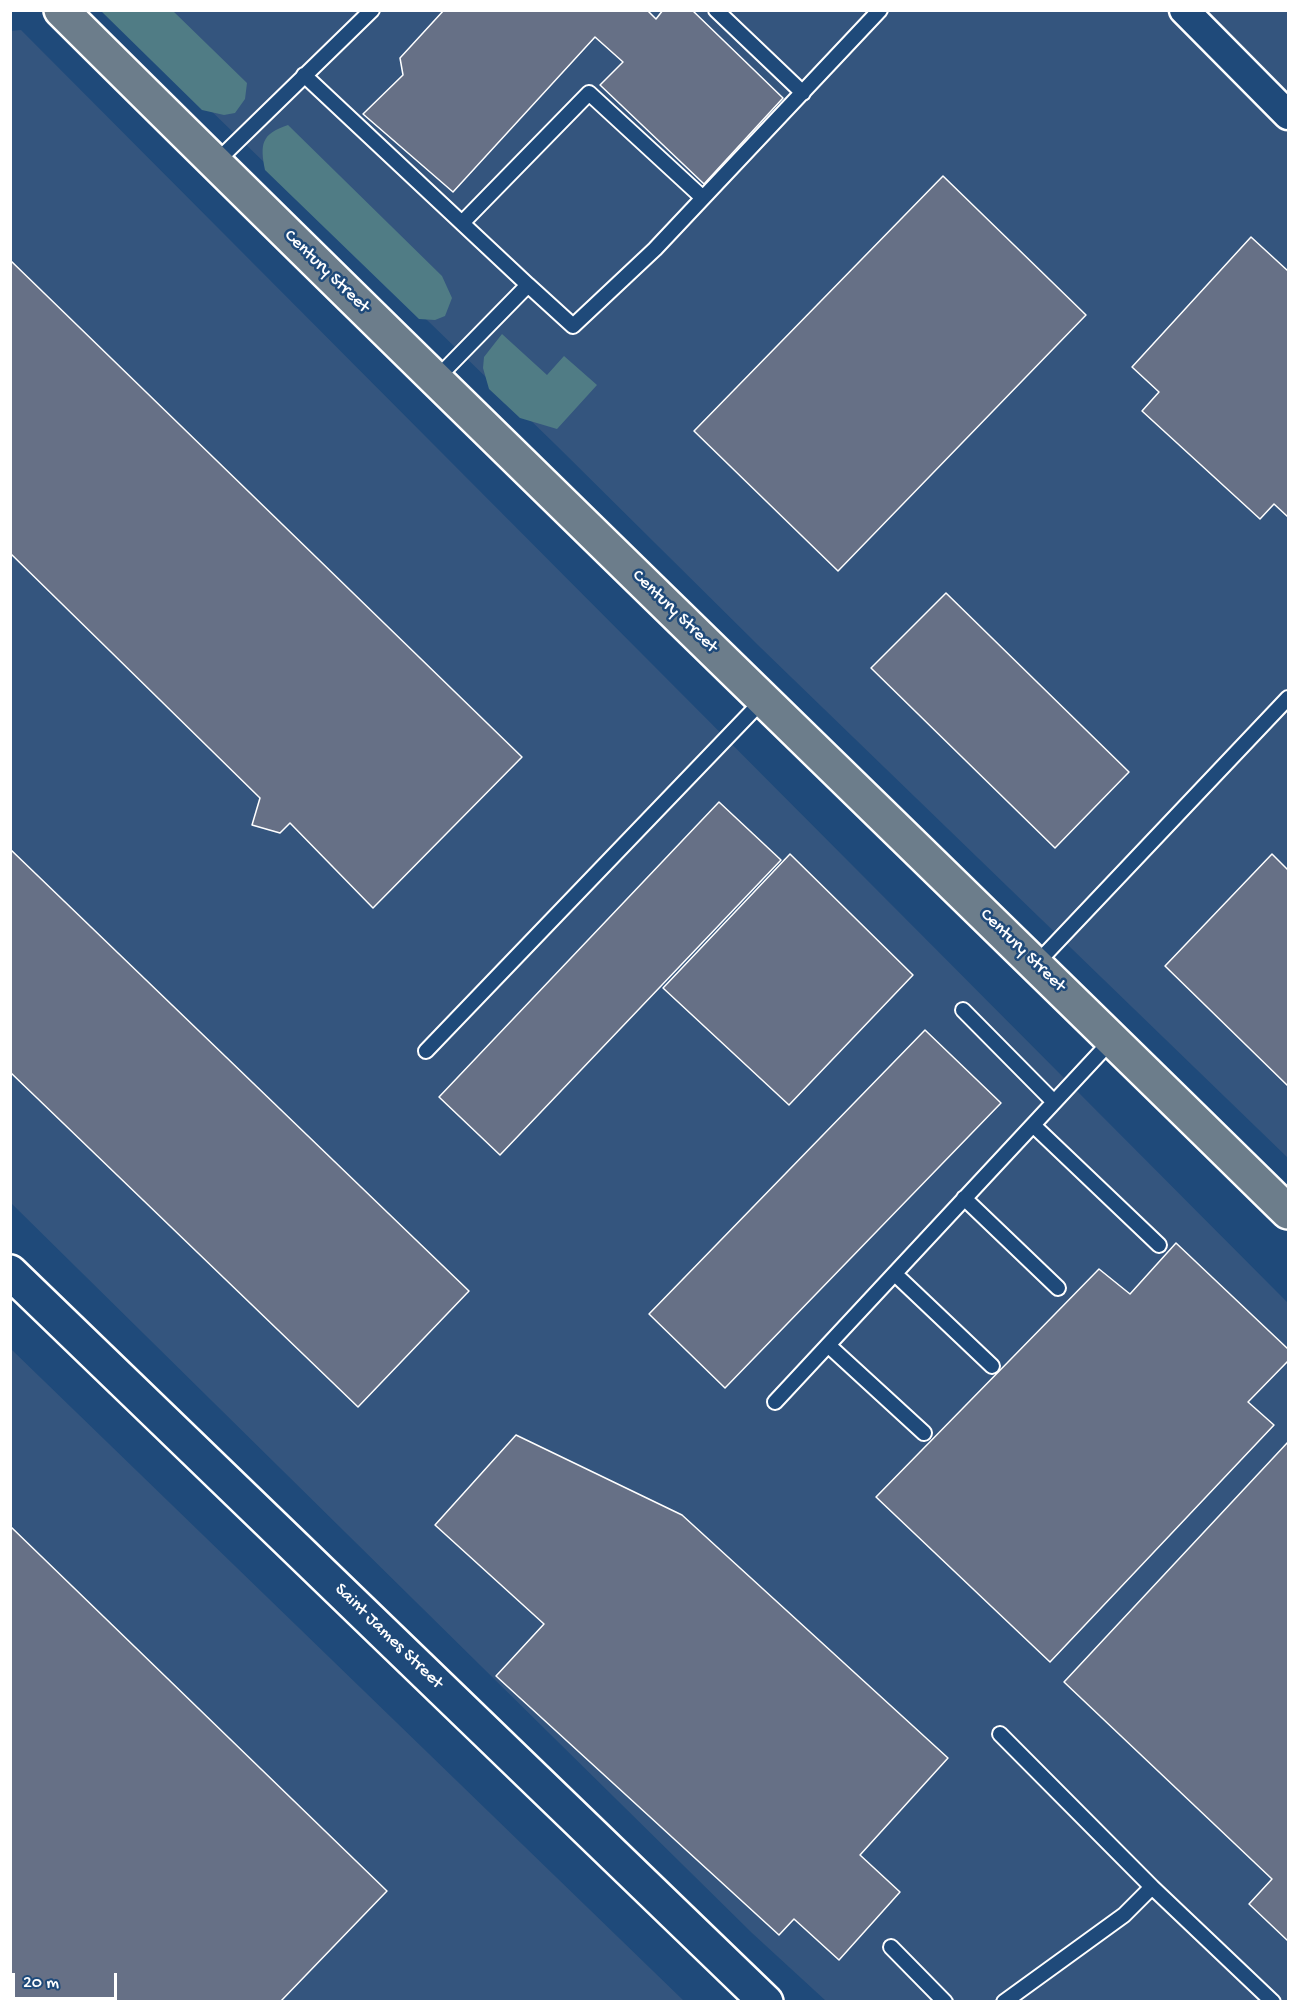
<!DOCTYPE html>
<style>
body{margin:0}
#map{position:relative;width:1299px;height:2012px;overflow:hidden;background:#1f4a7a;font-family:"Gochi Hand",sans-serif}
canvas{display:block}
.frame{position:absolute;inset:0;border:12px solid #fff;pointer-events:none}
.scale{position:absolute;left:12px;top:1973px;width:105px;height:27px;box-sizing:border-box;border:3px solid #fff;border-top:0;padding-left:8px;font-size:18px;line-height:21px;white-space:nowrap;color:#fff;-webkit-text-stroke:4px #1f4a7a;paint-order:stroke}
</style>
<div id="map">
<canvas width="1299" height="2012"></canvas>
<div class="frame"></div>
<div class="scale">20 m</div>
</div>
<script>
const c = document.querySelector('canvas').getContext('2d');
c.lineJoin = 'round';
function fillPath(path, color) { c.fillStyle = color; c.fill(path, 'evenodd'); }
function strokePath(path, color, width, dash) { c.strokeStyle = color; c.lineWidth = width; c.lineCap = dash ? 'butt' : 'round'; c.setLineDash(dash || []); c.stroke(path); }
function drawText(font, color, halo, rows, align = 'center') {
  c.font = font + ' "Gochi Hand",sans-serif'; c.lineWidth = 5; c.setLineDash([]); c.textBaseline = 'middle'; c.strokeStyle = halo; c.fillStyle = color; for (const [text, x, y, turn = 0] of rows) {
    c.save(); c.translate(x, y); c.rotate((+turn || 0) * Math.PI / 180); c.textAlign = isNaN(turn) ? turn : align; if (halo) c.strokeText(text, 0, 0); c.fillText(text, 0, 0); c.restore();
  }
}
fillPath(new Path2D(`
 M108 11H1288V1158L761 648 556 445Z
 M21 30 1288 1303V2001H826L752 1933 11 1203 10 31Z
 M11 1349 684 2001H11Z`), '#34557e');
fillPath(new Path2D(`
 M101 11H173L247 83 245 99 235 113 224 115 202 110Z
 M288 125 442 276 452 298 445 316 435 320 419 319 265 170C260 144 261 134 288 125Z
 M502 334 547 375 564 356 597 385 557 429 520 418 489 389 483 368 484 357Z`), '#507c85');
const building = new Path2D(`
 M444 10H647L656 19 663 10H692L783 98 704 184 600 85 623 62 595 37 453 192 363 114 403 75 400 58Z
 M943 176 1086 315 838 571 694 431Z
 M1251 237 1288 271V517L1274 504 1260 519 1142 411 1159 392 1132 367Z
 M10 260 522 757 373 908 290 823 280 833 252 825 260 798 10 553Z
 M946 593 1129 772 1055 848 871 668Z
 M719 802 781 860 500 1155 439 1097Z
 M10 849 469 1291 358 1407 10 1072Z
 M790 854 913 975 789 1105 663 988Z
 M1272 854 1288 870V1086L1165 966Z
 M925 1030 1001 1103 725 1388 649 1314Z
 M1176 1243 1288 1349V1361L1248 1402 1274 1425 1050 1662 876 1497 1099 1269 1130 1294Z
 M516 1435 682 1515 948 1758 860 1855 900 1892 839 1960 794 1919 779 1935 496 1676 544 1624 435 1525Z
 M1288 1442V1941L1249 1904 1272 1879 1064 1682Z
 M10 1526 387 1891 280 2002H10Z`);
fillPath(building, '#667086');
strokePath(building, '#fff', 1.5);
const service = new Path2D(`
 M716 10 803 93
 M304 75 528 285
 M215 163 372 10
 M462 223 589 93 703 198
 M436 379 528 285 573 326 655 249 880 10
 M1036 964 1288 698
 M963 1010 1054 1102
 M426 1051 763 700
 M1033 1125 1159 1245
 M964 1198 1058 1288
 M895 1274 992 1366
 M828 1345 924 1433
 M775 1402 1112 1040
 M1000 1734 1152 1887 1124 1915 1004 2002
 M1152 1887 1273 2002
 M891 1947 945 2002`);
const minor = new Path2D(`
 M1184 10 1288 115`);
const secondary = new Path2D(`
 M10 1272 766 2002`);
const primary = new Path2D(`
 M61 10C467 414 880 811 1288 1212`);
strokePath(service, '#fff', 18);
strokePath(minor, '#fff', 33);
strokePath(secondary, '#fff', 38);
strokePath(primary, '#fff', 38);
strokePath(service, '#1f4a7a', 14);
strokePath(minor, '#1f4a7a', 28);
strokePath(secondary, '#1f4a7a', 33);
strokePath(primary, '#6c7d8b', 33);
drawText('18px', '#fff', '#1f4a7a', [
 ["Century Street",326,272,44],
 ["Century Street",674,612,44],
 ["Century Street",1022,951,44],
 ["Saint James Street",388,1637,44]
]);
</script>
